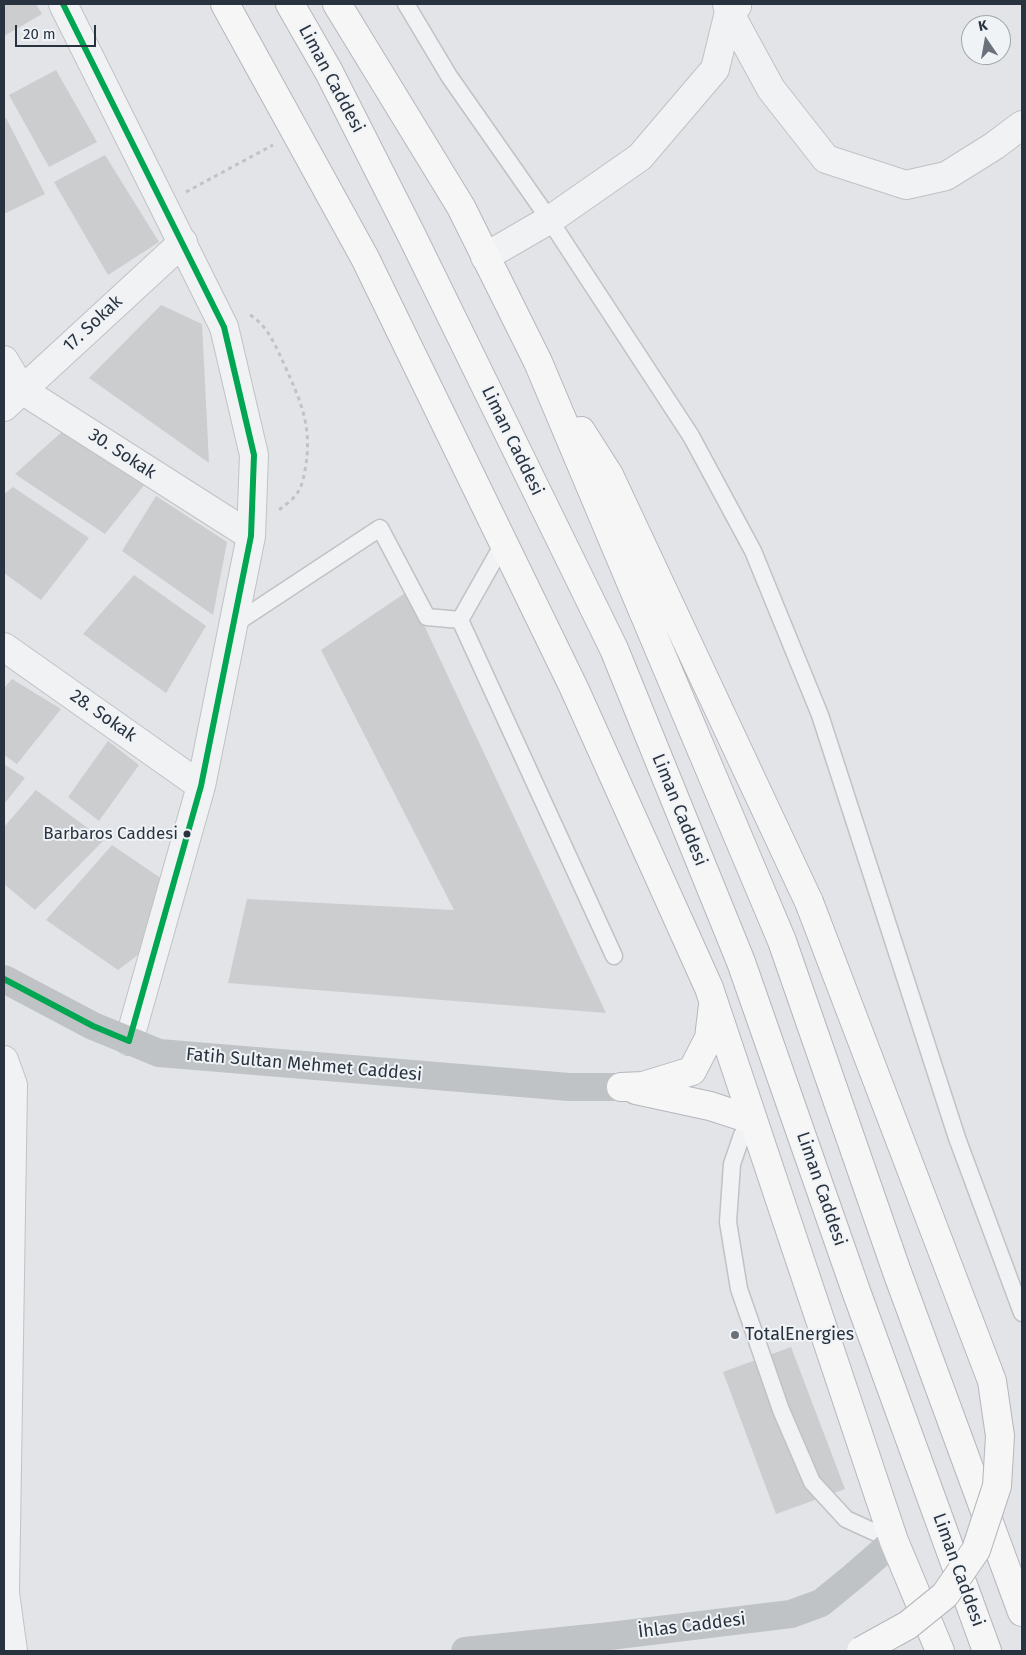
<!DOCTYPE html>
<meta charset="utf-8">
<style>
body{margin:0}
#map{position:relative;width:1026px;height:1655px;overflow:hidden;background:#e2e4e7;font-family:"Fira Sans",sans-serif}
canvas{display:block}
.frame{position:absolute;inset:0;border:5px solid #293340;pointer-events:none}
.north{position:absolute;left:961px;top:15px;width:50px;height:50px;box-sizing:border-box;background:#f0f3f6;border:1px solid #a0a6ad;border-radius:50%;rotate:348deg;font-size:14px;font-weight:700;line-height:20px;text-align:center;color:#293340}
.north::after{content:'';display:block;margin:auto;width:18px;height:22px;background:#6a717a;clip-path:polygon(50% 0,100% 100%,50% 72%,0 100%)}
.scale{position:absolute;left:15px;top:25px;width:81px;height:22px;box-sizing:border-box;border:2px solid #293340;border-top:0;padding-left:6px;font-size:15px;line-height:18px;white-space:nowrap;color:#293340;-webkit-text-stroke:4px #f0f3f6;paint-order:stroke}
</style>
<div id="map">
<canvas width="1026" height="1655"></canvas>
<div class="frame"></div>
<div class="north">K</div>
<div class="scale">20 m</div>
</div>
<script>
const c = document.querySelector('canvas').getContext('2d');
c.lineJoin = 'round';
function fillPath(path, color) { c.fillStyle = color; c.fill(path, 'evenodd'); }
function strokePath(path, color, width, dash) { c.strokeStyle = color; c.lineWidth = width; c.lineCap = dash ? 'butt' : 'round'; c.setLineDash(dash || []); c.stroke(path); }
function drawText(font, color, halo, rows, align = 'center') {
  c.font = font + ' "Fira Sans",sans-serif'; c.lineWidth = 4; c.setLineDash([]); c.textBaseline = 'middle'; c.strokeStyle = halo; c.fillStyle = color; for (const [text, x, y, turn = 0] of rows) {
    c.save(); c.translate(x, y); c.rotate((+turn || 0) * Math.PI / 180); c.textAlign = isNaN(turn) ? turn : align; if (halo) c.strokeText(text, 0, 0); c.fillText(text, 0, 0); c.restore();
  }
}
fillPath(new Path2D(`
 M4 4H36L42 14 4 36Z
 M56 70 97 142 49 167 9 95Z
 M6 118 45 194 4 214V120Z
 M105 155 159 242 108 275 54 182Z
 M161 305 202 324 209 463 89 378Z
 M65 429 145 484 105 534 15 474Z
 M13 487 89 538 41 600 4 573V494Z
 M156 496 227 542 213 615 122 551Z
 M134 575 206 626 166 693 83 634Z
 M408 591 606 1013 228 983 247 899 454 910 321 650Z
 M12 679 61 709 17 764 4 755V688Z
 M108 741 139 765 99 821 68 797Z
 M4 764 25 778 4 804Z
 M36 790 104 840 35 910 4 884V827Z
 M112 845 165 881 151 945 118 970 46 920Z
 M791 1347 845 1489 776 1514 723 1372Z`), '#cbcdcf');
const lane = new Path2D(`
 M406 4 449 76 549 219 691 436 753 551 820 715 957 1138 1022 1313
 M503 544 460 620 614 956
 M233 625 380 528 427 617 460 620
 M753 1120 742 1135 732 1164 728 1222 739 1289 781 1410 812 1482 846 1519 894 1541`);
const street = new Path2D(`
 M63 4 224 327 254 455 251 536 201 786 129 1041
 M727 4 729 12 771 89 826 159 906 185 946 176 994 146 1022 125
 M485 257 554 217 640 157 715 69 729 12 737 6
 M4 360 22 390 251 536
 M4 407 183 242
 M4 647 201 786
 M4 1060 13 1085 5 1593 13 1651`);
const highway = new Path2D(`
 M225 4 365 258 574 688 709 988 894 1541 940 1651
 M290 4 329 72 412 236 614 649 741 962 856 1291 987 1651
 M337 4 461 207 538 362 782 941 897 1272 1022 1612
 M581 431 609 475 809 902
 M621 1087 643 1086 692 1071 709 1038 713 1005
 M636 1090 710 1106 753 1120`);
strokePath(lane, '#c0c2c5', 19);
strokePath(street, '#c0c2c5', 30);
strokePath(highway, '#b4b7bc', 30);
strokePath(new Path2D(`
 M186 192 273 145
 M250 315C268 326 275 345 284 364 301 402 313 427 305 470 304 476 302 486 298 492 294 499 285 505 279 510`), '#c0c3c6', 3, [4, 4]);
strokePath(lane, '#f1f2f4', 16);
strokePath(street, '#f1f2f4', 28);
strokePath(new Path2D(`
 M4 979 93 1026 159 1053 569 1087H621
 M465 1651 610 1636 791 1614 821 1603 854 1576 894 1541`), '#c0c3c6', 28);
strokePath(highway, '#f6f6f6', 28);
const highwayBridge = new Path2D(`
 M809 902 992 1381 1000 1436 997 1486 976 1550 945 1595 908 1625 861 1651`);
strokePath(highwayBridge, '#b4b7bc', 30, []);
strokePath(highwayBridge, '#f6f6f6', 28);
strokePath(new Path2D(`
 M63 4 224 327 254 455 251 536 201 786 129 1041
 M4 979 93 1026 129 1041`), '#00a651', 6);
for (const [x, y, r, color] of [
 [187,834,4.5,"#293340"],
 [735,1335,5,"#6a717a"]
]) { const dot = new Path2D(); dot.arc(x, y, r, 0, 2 * Math.PI); c.fillStyle = color; c.fill(dot); strokePath(dot, '#f0f3f6', 2); }
drawText('17px', '#293340', '#f0f3f6', [
 ["Barbaros Caddesi",178,834]
], 'right');
drawText('18px', '#293340', '#f0f3f6', [
 ["Liman Caddesi",331,79,62],
 ["17. Sokak",93,324,-43],
 ["Liman Caddesi",512,441,64],
 ["30. Sokak",122,454,33],
 ["28. Sokak",103,716,35],
 ["Liman Caddesi",679,810,68],
 ["Fatih Sultan Mehmet Caddesi",304,1065,5],
 ["Liman Caddesi",821,1189,71],
 ["Liman Caddesi",958,1570,70],
 ["İhlas Caddesi",692,1626,-7]
]);
drawText('18px', '#293340', '#f0f3f6', [
 ["TotalEnergies",745,1335]
], 'left');
</script>
